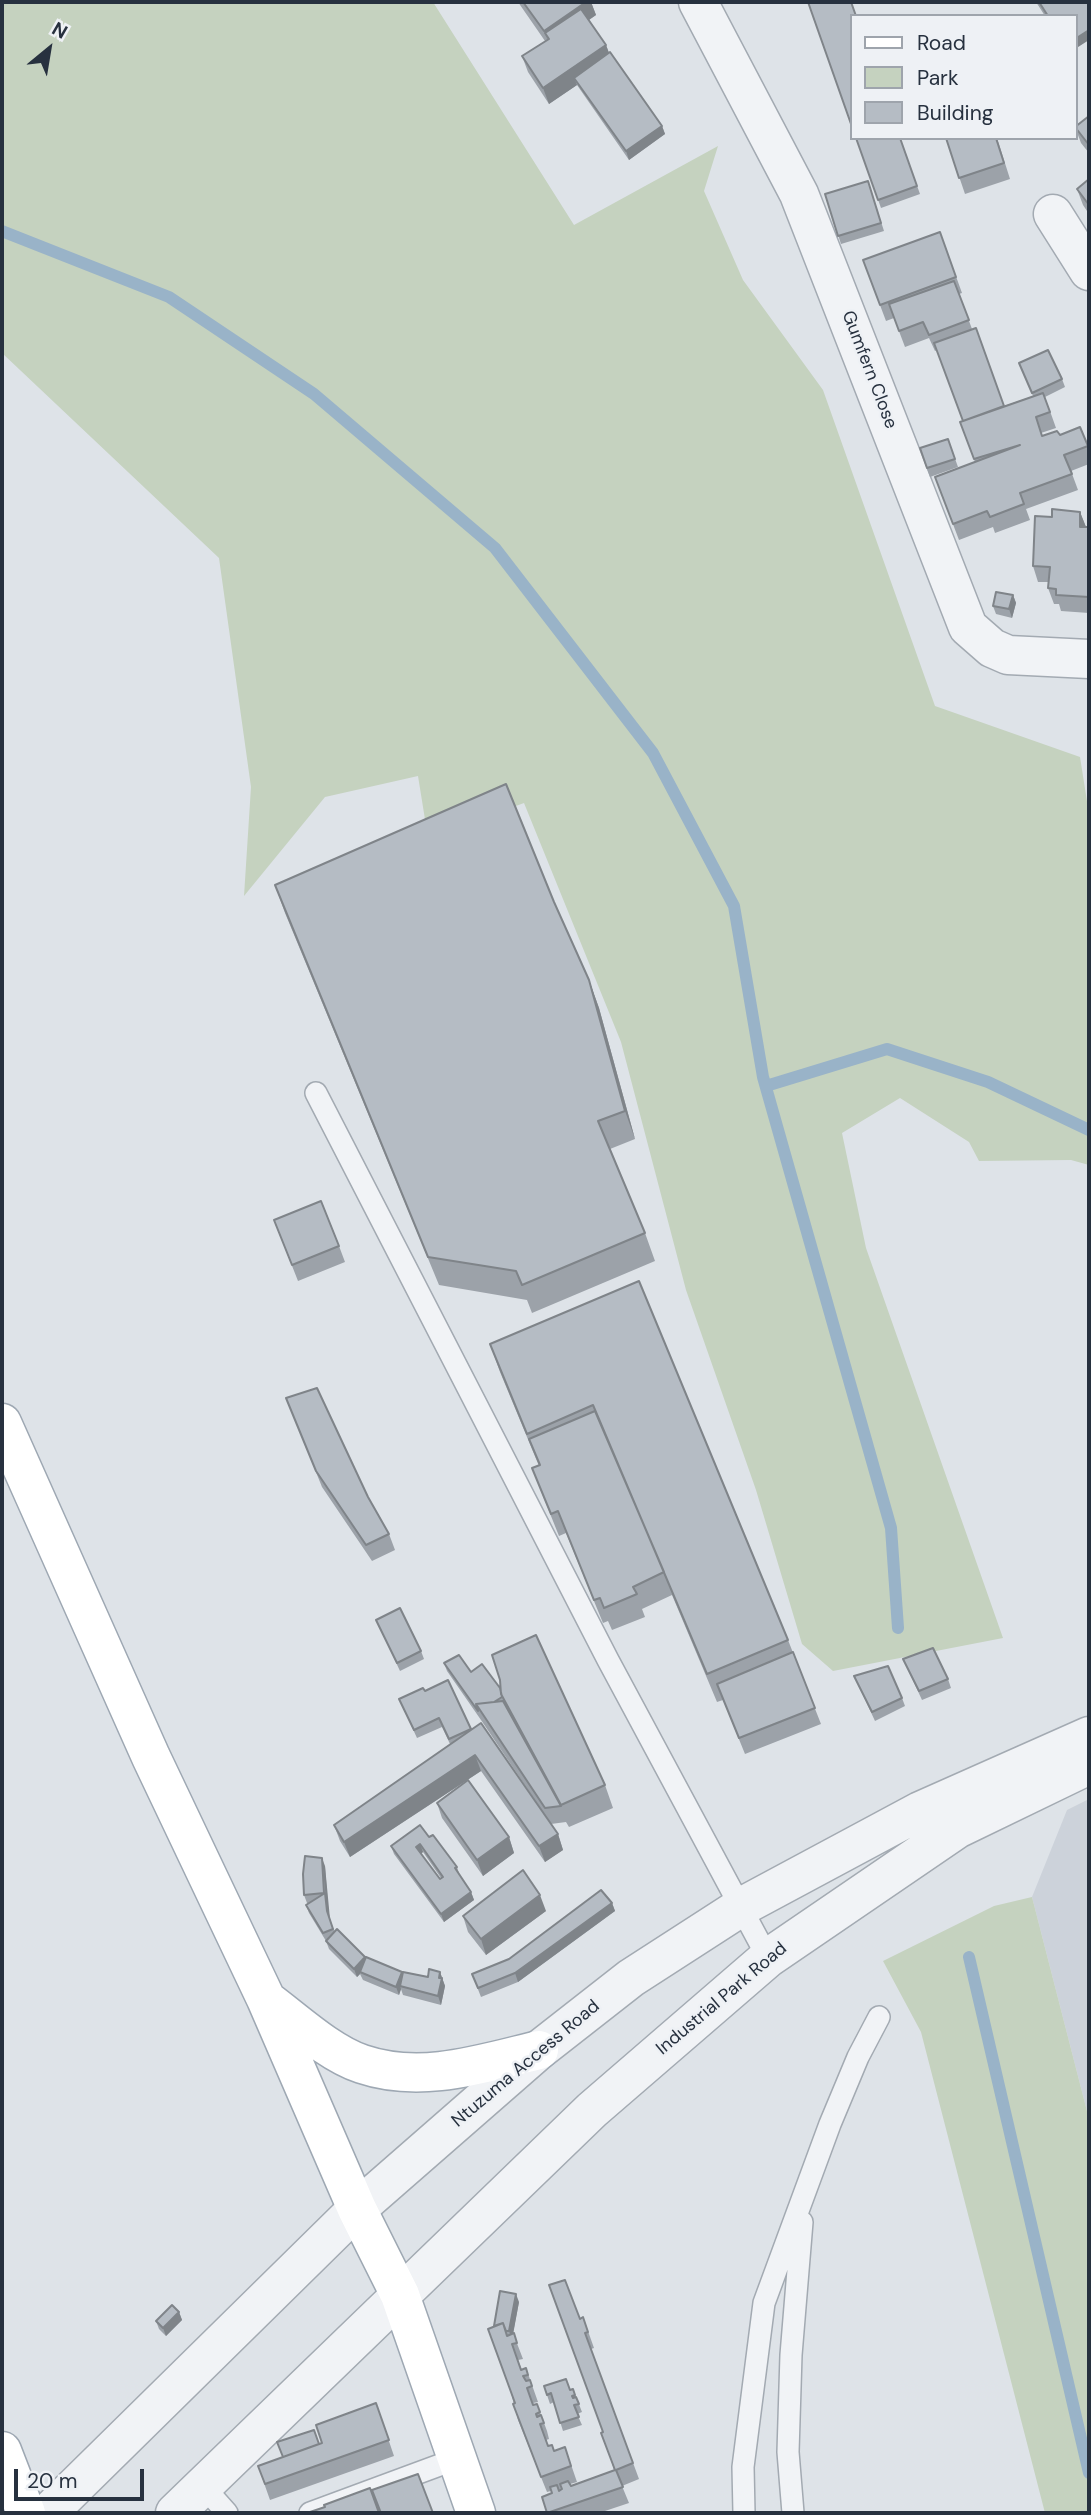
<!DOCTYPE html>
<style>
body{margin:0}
#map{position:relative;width:1091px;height:2515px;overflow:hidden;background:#dee3e8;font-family:"DM Sans",sans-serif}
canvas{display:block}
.frame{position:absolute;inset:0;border:4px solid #27313f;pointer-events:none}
.legend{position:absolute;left:850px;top:14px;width:228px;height:126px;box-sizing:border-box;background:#eef1f5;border:2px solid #9ea4ac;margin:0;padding:9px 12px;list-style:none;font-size:21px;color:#27313f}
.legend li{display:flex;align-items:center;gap:14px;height:35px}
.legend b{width:35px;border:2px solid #9ea4ac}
.north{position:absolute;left:14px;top:14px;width:70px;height:70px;-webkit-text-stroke:5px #eef1f5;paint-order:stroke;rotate:30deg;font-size:19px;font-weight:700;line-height:28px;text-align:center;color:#27313f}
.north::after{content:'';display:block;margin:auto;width:24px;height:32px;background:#27313f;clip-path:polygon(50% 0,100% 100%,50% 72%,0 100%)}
.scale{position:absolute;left:14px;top:2469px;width:130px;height:32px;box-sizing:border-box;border:4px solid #27313f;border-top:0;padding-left:9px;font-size:21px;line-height:24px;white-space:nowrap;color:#27313f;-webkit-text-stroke:5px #eef1f5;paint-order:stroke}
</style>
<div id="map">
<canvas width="1091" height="2515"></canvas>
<div class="frame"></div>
<ul class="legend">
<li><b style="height:9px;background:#fff"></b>Road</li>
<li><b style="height:19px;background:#c5d2bf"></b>Park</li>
<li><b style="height:19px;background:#b5bcc4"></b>Building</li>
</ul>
<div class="north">N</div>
<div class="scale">20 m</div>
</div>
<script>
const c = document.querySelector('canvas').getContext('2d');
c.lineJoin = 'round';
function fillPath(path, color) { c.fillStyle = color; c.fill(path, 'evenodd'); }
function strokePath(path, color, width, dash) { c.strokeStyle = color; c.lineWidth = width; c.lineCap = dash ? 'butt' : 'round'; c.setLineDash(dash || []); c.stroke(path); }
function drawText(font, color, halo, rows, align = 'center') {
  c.font = font + ' "DM Sans",sans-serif'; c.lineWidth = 5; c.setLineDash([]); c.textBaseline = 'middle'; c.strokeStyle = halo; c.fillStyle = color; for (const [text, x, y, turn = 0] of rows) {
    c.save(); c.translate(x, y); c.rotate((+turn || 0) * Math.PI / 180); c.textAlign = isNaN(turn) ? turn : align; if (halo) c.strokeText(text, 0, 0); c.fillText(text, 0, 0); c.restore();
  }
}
fillPath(new Path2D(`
 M1089 1799V2119L1032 1897 1067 1810Z`), '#ccd2da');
fillPath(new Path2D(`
 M2 2H433L574 225 718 146 704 191 743 280 823 390 935 706 1080 757 1089 814V1165L1071 1160 979 1161 969 1142 900 1098 842 1133 866 1248 1003 1638 833 1671 802 1644 756 1490 686 1290 621 1042 524 803 428 838 418 776 325 797 244 896 251 787 219 558 2 353Z
 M1032 1897 1089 2119V2513H1045L921 2032 883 1961 994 1906Z`), '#c5d2bf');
strokePath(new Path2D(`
 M2 231 169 297 314 394 495 548 653 753 734 906 763 1077 891 1528 898 1628
 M766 1086 887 1049 988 1082 1089 1130
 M969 1957 1089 2473`), '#99b3c8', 12);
const service = new Path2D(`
 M316 1093 608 1660 768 1958
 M203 2486 227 2513
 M310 2513 456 2459
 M744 2513 743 2467 764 2303 830 2124 858 2057 879 2017
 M793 2513 788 2452 791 2355 802 2222`);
const minor = new Path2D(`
 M698 2 799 194 968 627 992 648 1008 655 1089 659
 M1053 214 1089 271`);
const tertiary = new Path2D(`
 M48 2513 357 2209 539 2050 631 1978 741 1907 920 1811 1089 1736
 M175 2513 592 2110 768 1958 957 1829 1089 1765`);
const primary = new Path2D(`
 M2 1423 151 1757 266 1999 357 2209 400 2295 476 2513
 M268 2001C295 2021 329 2053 362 2064 421 2084 481 2064 539 2050
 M2 2451 26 2513`);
strokePath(service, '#a3aab2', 24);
strokePath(minor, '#a3aab2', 41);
strokePath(tertiary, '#a3aab2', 41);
strokePath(primary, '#9ea8b3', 41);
strokePath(service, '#f1f3f6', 21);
strokePath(minor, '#f1f3f6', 38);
strokePath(tertiary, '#f1f3f6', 38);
strokePath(primary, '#fff', 38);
fillPath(new Path2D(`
 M518 2H591L596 15 589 20 606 45 609 53 662 126 665 134 629 160 577 85 549 104 528 72 522 56 545 41Z
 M1036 2H1089L1075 16H1045Z
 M1089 116V153L1081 143 1075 127Z
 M856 138H900L920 194 881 208Z
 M946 138H997L1010 179 965 194Z
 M1089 179V214L1083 205 1077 189Z
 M868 181 884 231 841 244 825 194Z
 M940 232 962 293 959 294 972 329 1004 406 1033 396 1019 363 1062 379 1065 387 1045 397 1056 428 1041 433 1042 436 1060 435 1080 427 1089 451V464L1071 471 1078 490 1026 509 1030 520 995 533 993 527 959 540 935 477 975 462 960 422 963 421 937 350 935 351 929 338 905 347 894 318 886 321 863 260Z
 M948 439 958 467 930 477 920 448Z
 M1080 512 1086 527H1089V613L1061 611 1059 604H1054L1048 588 1049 582H1038L1033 566 1052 517Z
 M1013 595 1016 603 1012 618 996 614 993 606Z
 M275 885 554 902 589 980 599 1008 635 1139 610 1149 645 1233 655 1261 532 1313 527 1300 439 1285 285 913Z
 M274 1220 339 1246 345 1262 298 1281Z
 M639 1281 788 1640 821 1724 745 1754 723 1700 717 1702 672 1595 642 1609 645 1617 612 1630 608 1621 603 1623 566 1533 559 1536 541 1491 532 1468 539 1466 500 1372 490 1344Z
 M286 1398 368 1497 389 1534 395 1550 372 1561 322 1487Z
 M376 1620 421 1651 424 1659 400 1671Z
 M903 1659 948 1679 951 1688 922 1700Z
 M444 1663 471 1672 500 1688 605 1785 613 1808 569 1827 566 1822 551 1824 481 1720 447 1671Z
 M854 1676 902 1698 905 1706 875 1721Z
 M448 1680 472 1730 558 1834 563 1850 545 1862 481 1771 350 1857 340 1841 334 1825 450 1744 442 1727 417 1738 399 1699 425 1691Z
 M437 1803 509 1837 514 1853 483 1876 442 1818Z
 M429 1837 457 1867 460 1876 471 1892 474 1900 444 1922 394 1854 391 1846ZM423 1852 441 1878 440 1879 421 1854Z
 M325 1866 329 1919 335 1932 365 1957 402 1972 428 1977 440 1972 445 1986 441 2005 403 1995 401 1989 399 1995 363 1980 360 1974 357 1977 329 1949 326 1941 309 1913 306 1905 309 1903H307L304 1895Z
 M612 1903 615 1911 518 1982 481 1997 472 1974 509 1959Z
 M546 1911 486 1955 468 1932 463 1916Z
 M519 2302 513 2333 523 2359 518 2360 522 2370 526 2368 538 2402 533 2403 534 2405 537 2404 547 2431 549 2439 546 2440 548 2446 554 2451 565 2447 577 2482 570 2484 571 2486 614 2470 603 2432 580 2319 583 2317 594 2348 591 2349 639 2479 622 2486 629 2503 599 2513H547L552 2493 551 2491 547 2492 518 2420 494 2326Z
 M179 2312 182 2320 166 2336 159 2329 156 2321Z
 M544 2386 570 2390 573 2389 582 2412 577 2414 582 2425 563 2431 554 2402 550 2404Z
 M376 2403 394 2456 270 2500 258 2466 322 2443Z`), '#9ca2a9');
fillPath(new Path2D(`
 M586 2H591L596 15 551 46 545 33 550 47 544 31Z
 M1089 30V40L1075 49V39Z
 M606 45 612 61 574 78 577 85 549 104 543 88Z
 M662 126 665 134 629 160 626 151Z
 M1080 512 1086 527H1080Z
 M1013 595 1016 603 1012 618 1009 609Z
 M589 980 599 1008 635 1139 625 1111Z
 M475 1755 481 1771 350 1857 344 1842Z
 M558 1834 563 1850 545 1862 539 1846Z
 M509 1837 514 1853 483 1876 477 1860Z
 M420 1844 423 1852 419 1855 416 1847Z
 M322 1858 325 1866 330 1919 327 1911Z
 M471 1892 474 1900 444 1922 441 1914Z
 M540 1895 546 1911 486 1955 481 1939Z
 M612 1903 615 1911 518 1982 515 1973Z
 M365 1957 368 1965 360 1972V1974L357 1977 354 1969Z
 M402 1972 405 1980 400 1986 401 1989 399 1995 396 1987Z
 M440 1972 445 1986 441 2005 438 1996Z
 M516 2294 519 2302 512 2340 509 2331Z
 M179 2312 182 2320 166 2336 163 2328Z`), '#7f8489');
const building = new Path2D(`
 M523 2H586L544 31Z
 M808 2H851L856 16H851V124Z
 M1039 2H1089V30L1075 39V16H1048Z
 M581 9 606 45 543 88 522 56 549 39 545 33Z
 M610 52 662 126 626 151 574 78Z
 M1089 116V145L1075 127Z
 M856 138H900L917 186 878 200Z
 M946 138H996L1004 163 959 178Z
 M1089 179V205L1077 189Z
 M868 181 881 223 838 236 825 194Z
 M940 232 956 277 880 305 863 260Z
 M954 281 969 320 929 335 923 322 899 331 889 304Z
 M976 328 1004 406 963 421 934 343Z
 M1048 350 1062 379 1032 393 1019 363Z
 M1043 393 1050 412 1036 417 1042 436 1057 431 1060 435 1080 427 1088 446 1064 455 1072 474 1020 493 1024 504 990 517 987 511 953 524 935 477 1020 445 974 459 960 422Z
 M948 439 955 459 927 468 920 448Z
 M1052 509 1080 512V527H1089V597L1056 595V589L1048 588 1050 567 1033 566 1035 516 1052 517Z
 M996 592 1013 595 1009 609 993 606Z
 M506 784 554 902 589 980 625 1111 598 1121 645 1233 522 1285 516 1271 428 1257 275 885Z
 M321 1201 339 1246 292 1265 274 1220Z
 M639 1281 788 1640 707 1674 593 1405 527 1434 490 1344Z
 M317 1388 368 1497 389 1534 366 1545 316 1471 286 1398Z
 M595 1411 664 1572 633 1587 637 1594 604 1608 600 1598 594 1600 558 1511 551 1514 532 1468 540 1465 529 1439Z
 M400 1608 421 1651 397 1663 376 1620Z
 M536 1635 605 1785 561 1805 501 1694 500 1680 492 1655Z
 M933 1648 948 1679 919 1691 903 1659Z
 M793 1652 815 1708 739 1738 717 1684Z
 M459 1655 471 1672 482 1664 500 1688 502 1697 494 1702 476 1704 478 1711 444 1663Z
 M888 1666 902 1698 872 1712 854 1676Z
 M448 1680 471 1729 449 1739 439 1718 414 1730 399 1699 423 1688 425 1691Z
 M503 1701 561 1806 545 1808 476 1704Z
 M481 1723 558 1834 539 1846 475 1755 344 1842 334 1825Z
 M468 1780 509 1837 477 1860 437 1803Z
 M420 1825 429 1837 433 1835 457 1867 455 1868 471 1892 441 1914 391 1846ZM420 1844 443 1877 440 1879 416 1847Z
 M305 1856 322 1858 324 1893 304 1895 303 1874Z
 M523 1870 540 1895 481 1939 463 1916Z
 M601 1890 612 1903 515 1973 478 1988 472 1974 509 1959Z
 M325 1893 327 1911 333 1929 323 1933 306 1905Z
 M337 1929 365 1957 354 1969 326 1941Z
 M366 1957 402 1972 396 1987 360 1972Z
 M429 1969 440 1972 439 1978H442L438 1996 400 1986 403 1972 428 1977Z
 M565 2280 580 2319 583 2317 588 2332 585 2333 633 2463 616 2470 623 2487 547 2513 542 2497 552 2493 550 2487 557 2485 559 2491 562 2489 560 2484 568 2481 571 2486 615 2470 601 2433 603 2432 549 2285Z
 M500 2291 516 2294 509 2331H506L503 2323 494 2326Z
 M172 2305 179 2312 163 2328 156 2321Z
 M503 2323 507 2336 514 2333 517 2343 512 2344 521 2370 526 2368 528 2375 523 2376 526 2381 530 2380 532 2386 527 2388 533 2405 537 2404 540 2412 536 2414 537 2417 541 2415 544 2423 540 2424 548 2446 552 2445 554 2451 565 2447 571 2466 541 2477 513 2404 515 2403 488 2329Z
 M566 2379 570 2390 573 2389 575 2395 572 2396 573 2398 576 2397 579 2404 574 2405 579 2417 560 2423 551 2393 547 2395 544 2386Z
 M376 2403 389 2440 265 2484 258 2466 322 2443 316 2425Z
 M314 2430 319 2444 283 2457 277 2442Z
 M418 2474 433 2513H381L372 2490Z
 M370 2488 379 2513H307L325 2507 324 2505Z`);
fillPath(building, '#b5bcc4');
strokePath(building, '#7f8489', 2);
drawText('18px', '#27313f', '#eef1f5', [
 ["Gumfern Close",869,370,69],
 ["Industrial Park Road",722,1999,-40],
 ["Ntuzuma Access Road",526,2064,-40]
]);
</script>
